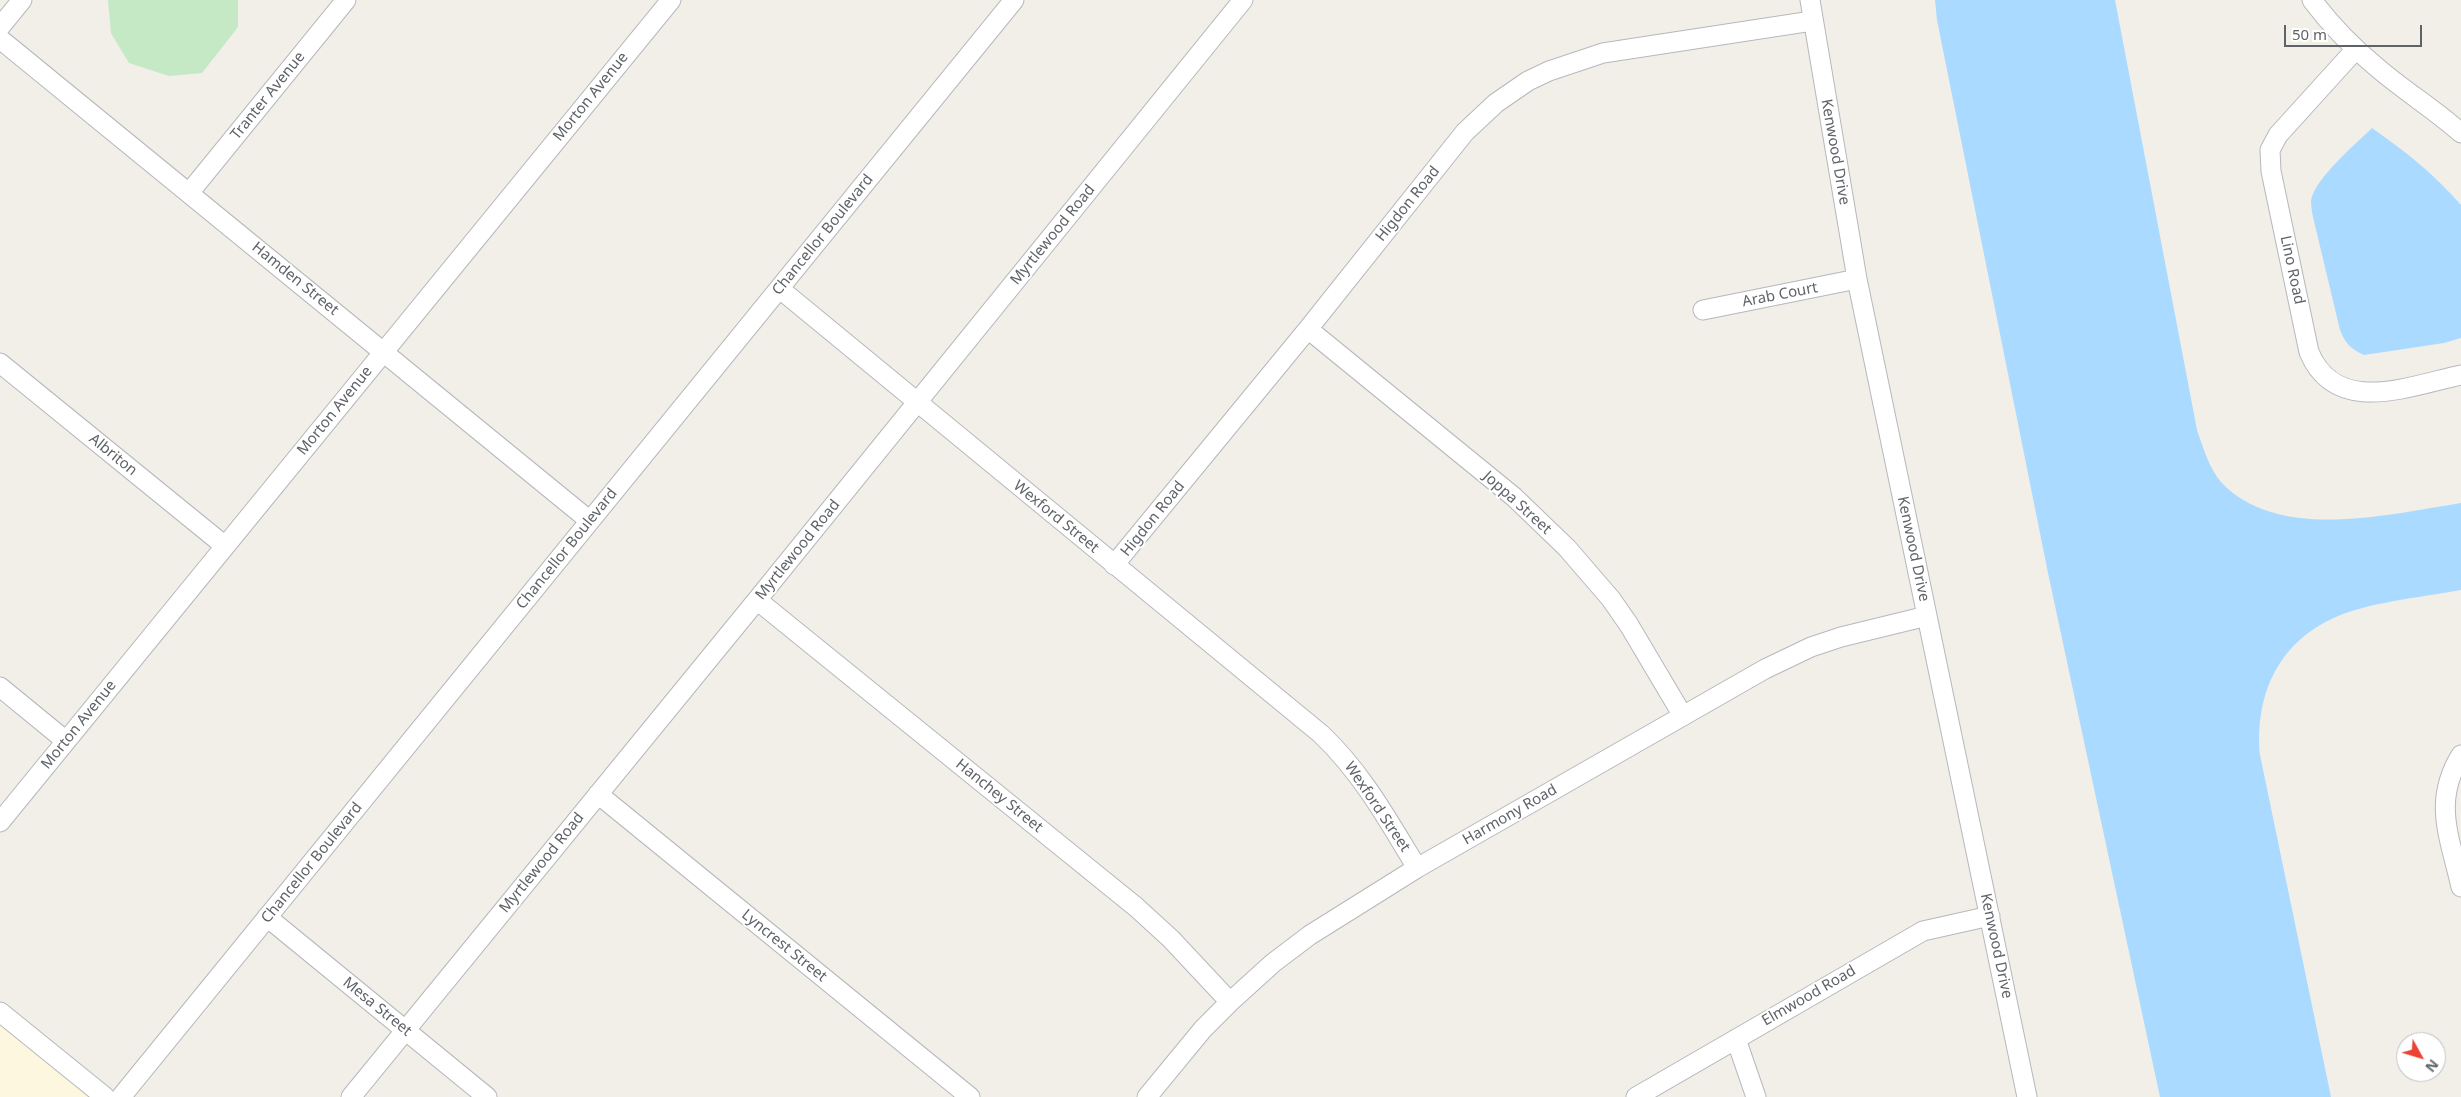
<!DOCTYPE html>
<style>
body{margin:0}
#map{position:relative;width:2461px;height:1097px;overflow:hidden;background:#f1efe8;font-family:"Noto Sans",sans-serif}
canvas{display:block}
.north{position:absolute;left:2396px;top:1032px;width:50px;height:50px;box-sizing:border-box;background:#fff;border:1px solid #bfc1c3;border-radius:50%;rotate:129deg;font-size:14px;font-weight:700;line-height:20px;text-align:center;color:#5f6368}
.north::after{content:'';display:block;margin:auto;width:18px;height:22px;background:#ea4335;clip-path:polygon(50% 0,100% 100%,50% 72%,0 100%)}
.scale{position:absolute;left:2284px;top:25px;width:138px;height:22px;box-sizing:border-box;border:2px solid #5f6368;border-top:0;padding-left:6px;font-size:15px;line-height:18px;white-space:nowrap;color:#5f6368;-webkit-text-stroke:4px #fff;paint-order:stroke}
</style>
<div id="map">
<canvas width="2461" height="1097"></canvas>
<div class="north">N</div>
<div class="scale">50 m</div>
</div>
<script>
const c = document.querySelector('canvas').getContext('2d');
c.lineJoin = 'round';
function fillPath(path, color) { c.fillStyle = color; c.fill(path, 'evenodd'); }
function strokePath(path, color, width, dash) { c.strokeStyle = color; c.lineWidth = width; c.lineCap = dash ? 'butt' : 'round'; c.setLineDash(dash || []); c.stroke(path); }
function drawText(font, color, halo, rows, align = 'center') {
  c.font = font + ' "Noto Sans",sans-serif'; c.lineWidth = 4; c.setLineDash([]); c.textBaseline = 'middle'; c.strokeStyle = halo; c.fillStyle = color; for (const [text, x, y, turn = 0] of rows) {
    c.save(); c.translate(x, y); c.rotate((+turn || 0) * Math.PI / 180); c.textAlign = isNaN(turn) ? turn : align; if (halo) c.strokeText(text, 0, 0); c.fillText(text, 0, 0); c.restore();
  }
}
fillPath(new Path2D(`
 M0 1024 89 1097H0Z`), '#fef7e0');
fillPath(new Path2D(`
 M108 0H238V27L202 73 169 76 129 63 111 33Z`), '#c5e8c5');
fillPath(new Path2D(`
 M1935 0H2115L2197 430C2203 447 2209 468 2221 482 2278 543 2389 514 2461 503V590C2428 596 2383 601 2352 611 2285 632 2254 687 2260 755L2331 1097H2160L2048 573 1937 20Z
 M2372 128C2405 151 2434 174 2461 205V338L2444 343 2364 355C2351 349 2345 343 2340 330L2313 217C2312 212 2311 206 2311 201 2314 179 2356 144 2372 128Z`), '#aadaff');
const minor = new Path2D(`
 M1810 0 1857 279 2027 1097
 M2312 0C2330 24 2350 45 2373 64 2401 89 2433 108 2461 133
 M0 27 22 0
 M0 39 590 521
 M2356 49 2278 135 2270 150 2271 171 2309 352C2336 417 2409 386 2461 375
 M189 193 346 0
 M780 289 1321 734C1362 773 1388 820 1417 868
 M1703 310 1857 279
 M1308 329 1514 497 1567 548 1611 599 1629 625 1683 716
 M0 363 225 546
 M1114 565 1308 329 1465 132 1496 103 1528 81 1549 71 1603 53 1812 21
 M757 600 1136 907 1171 939 1230 1002
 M0 687 66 741
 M2461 755C2432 802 2450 837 2461 887
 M598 794 970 1097
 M0 822 671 0
 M267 917 487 1097
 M0 1012 105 1097
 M1736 1039 1756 1097
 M121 1097 1014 0
 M351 1097 757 600 1243 0
 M1147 1097 1203 1029 1230 1002 1273 963 1310 935 1417 868 1765 669 1811 647 1841 637 1927 616
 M1636 1097 1923 931 1990 916`);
strokePath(minor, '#b5b8bc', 21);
strokePath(minor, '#fff', 19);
drawText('15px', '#5f6368', '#fff', [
 ["Tranter Avenue",268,96,-51],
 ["Morton Avenue",591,97,-51],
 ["Kenwood Drive",1835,152,80],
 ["Higdon Road",1408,204,-51],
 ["Chancellor Boulevard",823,235,-51],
 ["Myrtlewood Road",1053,235,-51],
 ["Lino Road",2292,270,78],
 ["Hamden Street",295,279,39],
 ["Arab Court",1780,295,-11],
 ["Morton Avenue",335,411,-51],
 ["Albriton",113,455,39],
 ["Joppa Street",1517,503,42],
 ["Wexford Street",1056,517,39],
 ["Higdon Road",1153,519,-51],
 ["Chancellor Boulevard",567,549,-51],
 ["Kenwood Drive",1913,549,78],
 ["Myrtlewood Road",798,550,-51],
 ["Morton Avenue",79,725,-51],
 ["Hanchey Street",999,796,39],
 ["Wexford Street",1377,807,56],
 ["Harmony Road",1510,815,-30],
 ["Chancellor Boulevard",312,863,-51],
 ["Myrtlewood Road",542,863,-51],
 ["Lyncrest Street",784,946,39],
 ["Kenwood Drive",1996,946,78],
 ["Elmwood Road",1809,996,-30],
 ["Mesa Street",377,1007,39]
]);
</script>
